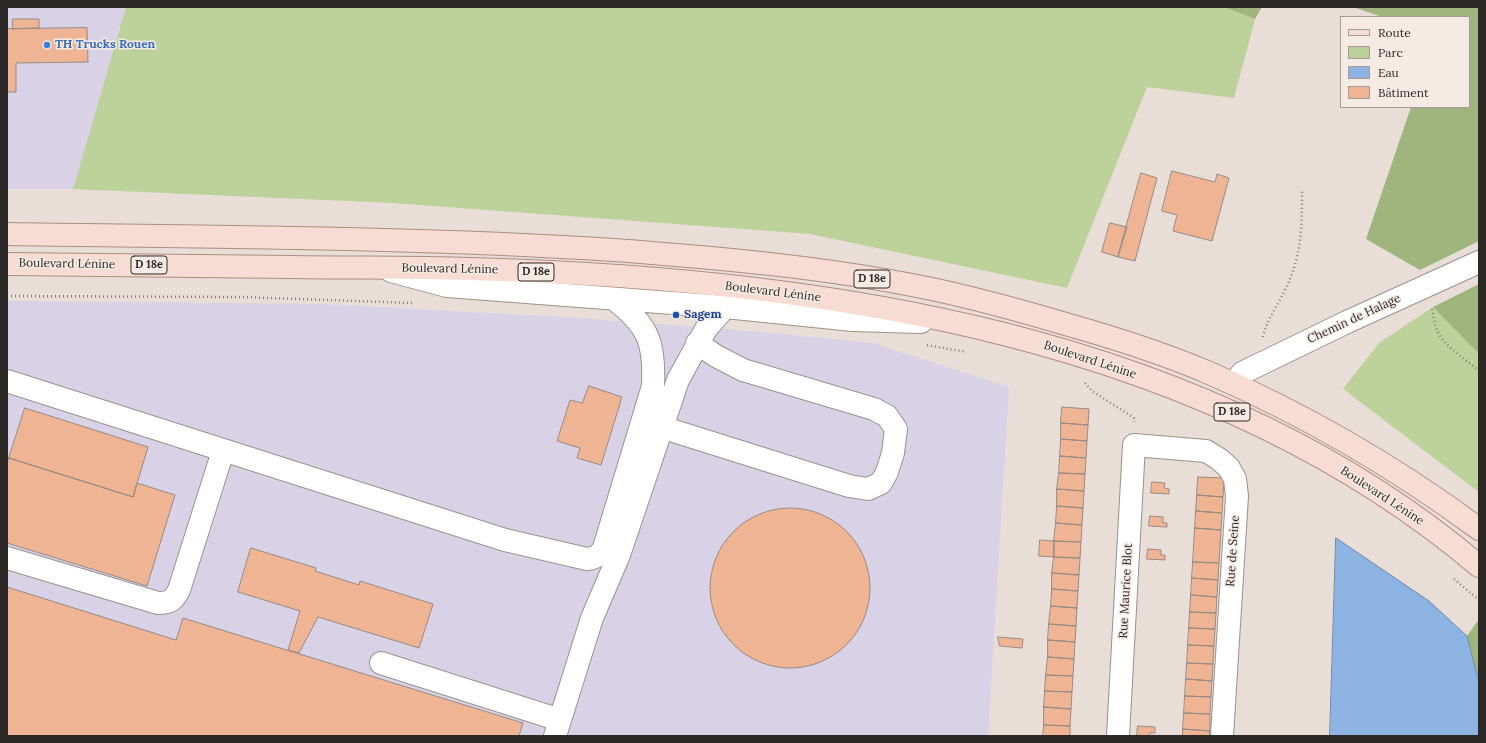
<!DOCTYPE html>
<meta charset="utf-8">
<style>
body{margin:0}
#map{position:relative;width:1486px;height:743px;overflow:hidden;background:#e9ddd7;font-family:Lora,serif}
canvas{display:block}
.frame{position:absolute;inset:0;border:8px solid #2c2825;pointer-events:none}
.legend{position:absolute;left:1340px;top:16px;width:130px;height:92px;box-sizing:border-box;background:#f6eae4;border:1px solid #a59c98;margin:0;padding:5px 7px;list-style:none;font-size:12px;color:#2c2825}
.legend li{display:flex;align-items:center;gap:8px;height:20px}
.legend b{width:20px;border:1px solid #a59c98}
</style>
<div id="map">
<canvas width="1486" height="743"></canvas>
<div class="frame"></div>
<ul class="legend">
<li><b style="height:5px;background:#f6dcd3"></b>Route</li>
<li><b style="height:11px;background:#bcd29a"></b>Parc</li>
<li><b style="height:11px;background:#8db3e3"></b>Eau</li>
<li><b style="height:11px;background:#eeb493"></b>Bâtiment</li>
</ul>
</div>
<script>
const c = document.querySelector('canvas').getContext('2d');
c.lineJoin = 'round';
function fillPath(path, color) { c.fillStyle = color; c.fill(path, 'evenodd'); }
function strokePath(path, color, width, dash) { c.strokeStyle = color; c.lineWidth = width; c.lineCap = dash ? 'butt' : 'round'; c.setLineDash(dash || []); c.stroke(path); }
function drawText(font, color, halo, rows, align = 'center') {
  c.font = font + ' Lora,serif'; c.lineWidth = 3; c.setLineDash([]); c.textBaseline = 'middle'; c.strokeStyle = halo; c.fillStyle = color; for (const [text, x, y, turn = 0] of rows) {
    c.save(); c.translate(x, y); c.rotate((+turn || 0) * Math.PI / 180); c.textAlign = isNaN(turn) ? turn : align; if (halo) c.strokeText(text, 0, 0); c.fillText(text, 0, 0); c.restore();
  }
}
fillPath(new Path2D(`
 M7 7H126L73 189H7Z
 M7 301 325 304 580 318 760 332 873 343 1009 387 988 736H7Z`), '#d9d2e7');
fillPath(new Path2D(`
 M126 7H1224L1255 19 1234 98 1147 87 1067 288 810 234 393 203 73 189Z
 M1433 307 1479 354V492L1343 389 1379 343Z`), '#bcd29a');
fillPath(new Path2D(`
 M1224 7H1262L1255 19Z
 M1353 7H1479V241L1420 270 1366 239 1411 107H1469V17H1382Z
 M1479 284V354L1433 307Z
 M1479 619V682L1467 636Z`), '#a0b57d');
const water = new Path2D(`
 M1336 538 1429 601 1467 636 1479 682V736H1330Z`);
fillPath(water, '#8db3e3');
strokePath(water, '#7089aa', 1);
const building = new Path2D(`
 M13 19H39V28L13 29Z
 M87 28 88 62 16 63V92H7V29Z
 M1172 171 1215 182 1217 174 1229 178 1212 241 1173 231 1177 215 1162 211Z
 M1141 173 1157 178 1135 261 1118 257Z
 M1110 223 1127 227 1118 257 1102 252Z
 M589 386 622 397 601 465 577 458 580 448 557 441 570 400 582 403Z
 M1062 407 1089 409 1088 425 1061 423Z
 M25 408 148 447 133 497 9 458Z
 M1061 423 1088 425 1087 441 1061 439Z
 M1061 439 1087 441 1086 458 1060 456Z
 M1060 456 1086 458 1085 474 1059 473Z
 M9 458 133 497 137 483 175 495 147 586 7 543V464Z
 M1059 473 1085 474 1084 491 1057 489Z
 M1198 477 1224 478 1223 497 1197 495Z
 M1152 482 1165 483 1164 488 1169 489V494L1151 493Z
 M1057 489 1084 491 1083 508 1057 506Z
 M1197 495 1223 497 1222 513 1196 511Z
 M1057 506 1083 508 1082 525 1056 523Z
 M710 588a80 80 0 1 1 160 0a80 80 0 1 1-160 0Z
 M1196 511 1222 513 1221 530 1195 528Z
 M1150 516 1163 517V523H1167V527L1149 526Z
 M1056 523 1082 525 1081 542 1054 541Z
 M1195 528 1221 530 1219 563 1193 562Z
 M1040 540 1054 541V557L1039 556Z
 M1054 541 1081 542 1080 558 1054 557Z
 M251 548 316 568 315 571 359 585 360 581 433 604 419 648 318 617 299 653 288 650 300 611 238 592Z
 M1148 549 1161 550V555H1165V560L1147 559Z
 M1054 557 1080 558 1079 575 1052 573Z
 M1193 562 1219 563 1218 580 1192 578Z
 M1052 573 1079 575 1078 591 1052 589Z
 M1192 578 1218 580 1217 597 1191 595Z
 M7 587 176 640 183 618 523 723 519 736H7Z
 M1052 589 1078 591 1077 608 1051 606Z
 M1191 595 1217 597 1216 613 1190 612Z
 M1051 606 1077 608 1076 626 1049 624Z
 M1190 612 1216 613 1215 629 1189 628Z
 M1049 624 1076 626 1075 642 1048 640Z
 M1189 628 1215 629 1214 646 1188 645Z
 M998 637 1023 639 1022 648 1000 646Z
 M1048 640 1075 642 1074 659 1048 657Z
 M1188 645 1214 646 1213 664 1187 663Z
 M1048 657 1074 659 1073 676 1046 675Z
 M1187 663 1213 664 1212 681 1186 679Z
 M1046 675 1073 676 1072 692 1045 691Z
 M1186 679 1212 681 1211 697 1185 696Z
 M1045 691 1072 692 1071 709 1044 707Z
 M1185 696 1211 697 1210 714 1184 713Z
 M1044 707 1071 709 1070 726 1044 725Z
 M1184 713 1210 714V731L1183 729Z
 M1044 725 1070 726V736H1043Z
 M1138 726 1155 727V733H1150V736H1137Z
 M1183 729 1210 731 1209 736H1183Z`);
fillPath(building, '#eeb493');
strokePath(building, '#968b85', 1);
const minor = new Path2D(`
 M391 271 447 286 725 307 853 320 921 322
 M7 381 505 540 587 559C596 558 600 555 604 548L653 386C655 343 649 326 614 299
 M1234 384 1242 373 1347 322 1479 262
 M661 427 849 486 868 489 881 483 887 472 893 453 896 429 887 416 874 409 743 370 716 356 697 343
 M7 558 158 603C170 603 173 601 179 590L223 451
 M381 663 560 720
 M555 736 592 618 619 555 678 380 706 329 725 307
 M1118 736 1134 445 1206 451 1219 459 1229 468 1235 479 1237 496 1222 736`);
const major = new Path2D(`
 M7 234C209 237 412 237 614 250 719 258 824 267 927 288 975 298 1022 311 1069 325 1115 338 1162 353 1207 372 1304 414 1394 466 1479 529
 M7 264C102 265 197 266 292 267 351 268 411 267 470 269 818 278 1204 333 1479 566`);
strokePath(minor, '#9c918b', 24);
strokePath(major, '#ab8e83', 24);
strokePath(new Path2D(`
 M7 296 242 297 412 303
 M1432 309C1434 316 1434 324 1437 330 1445 348 1465 358 1479 371
 M1263 337C1266 321 1277 307 1284 292 1302 258 1302 227 1302 189
 M927 345 966 352
 M1085 383 1092 391 1134 418V422
 M1454 579 1479 600`), '#867e79', 2.5, [1, 3]);
strokePath(minor, '#fff', 22);
strokePath(major, '#f6dcd3', 22);
for (const [x, y, r, color] of [
 [47,45,4,"#3f7fe0"],
 [676,315,4,"#1a4fb4"]
]) { const dot = new Path2D(); dot.arc(x, y, r, 0, 2 * Math.PI); c.fillStyle = color; c.fill(dot); strokePath(dot, '#f6eae4', 1.5); }
for (const [x, y, w] of [
 [149,265,36],
 [536,272,36],
 [872,279,36],
 [1232,412,36]
]) { const box = new Path2D(); box.roundRect(x - w / 2, y - 9, w, 18, 3); c.fillStyle = '#f6eae4'; c.fill(box); strokePath(box, '#2c2825', 1); }
drawText('bold 11px', '#2c2825', null, [
 ["D 18e",149,265],
 ["D 18e",536,272],
 ["D 18e",872,279],
 ["D 18e",1232,412]
]);
drawText('bold 12px', '#366cbe', '#f6eae4', [
 ["TH Trucks Rouen",55,45]
], 'left');
drawText('12px', '#2c2825', '#f6eae4', [
 ["Boulevard Lénine",67,264,1],
 ["Boulevard Lénine",450,269,1],
 ["Boulevard Lénine",773,292,7],
 ["Chemin de Halage",1354,319,-25],
 ["Boulevard Lénine",1090,360,18],
 ["Boulevard Lénine",1382,496,33],
 ["Rue de Seine",1233,551,-86],
 ["Rue Maurice Blot",1126,591,-87]
]);
drawText('bold 12px', '#164399', '#f6eae4', [
 ["Sagem",684,315]
], 'left');
</script>
